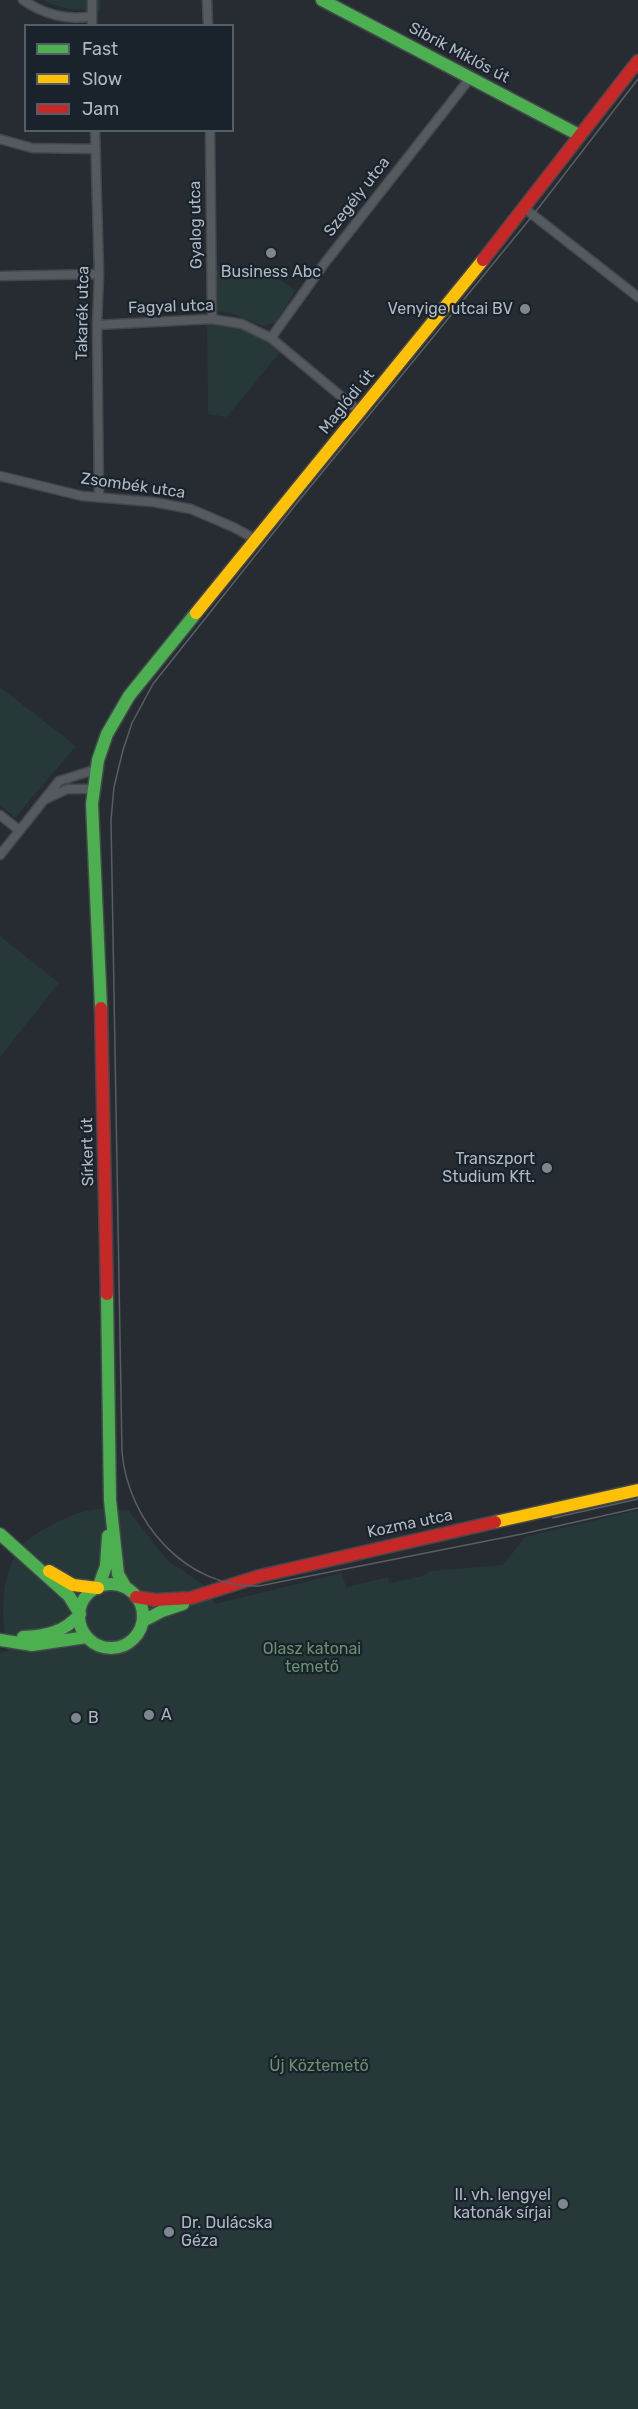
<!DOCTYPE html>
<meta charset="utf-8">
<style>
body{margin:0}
#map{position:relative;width:638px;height:2409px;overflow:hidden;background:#262c31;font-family:Rubik,sans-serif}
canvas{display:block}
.legend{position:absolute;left:24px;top:24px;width:210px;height:108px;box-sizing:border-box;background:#1a222b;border:2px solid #555e68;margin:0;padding:8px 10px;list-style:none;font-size:18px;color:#aeb8c3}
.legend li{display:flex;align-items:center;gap:12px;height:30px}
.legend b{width:30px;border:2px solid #555e68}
</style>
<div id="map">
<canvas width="638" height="2409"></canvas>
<ul class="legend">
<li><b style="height:8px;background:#4caf50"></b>Fast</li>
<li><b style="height:8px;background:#ffc107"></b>Slow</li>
<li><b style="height:8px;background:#c62828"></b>Jam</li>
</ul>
</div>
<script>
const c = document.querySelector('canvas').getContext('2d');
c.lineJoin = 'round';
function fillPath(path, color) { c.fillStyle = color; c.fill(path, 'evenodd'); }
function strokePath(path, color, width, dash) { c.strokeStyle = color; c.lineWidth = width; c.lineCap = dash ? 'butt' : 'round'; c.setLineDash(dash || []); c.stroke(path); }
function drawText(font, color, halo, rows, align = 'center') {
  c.font = font + ' Rubik,sans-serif'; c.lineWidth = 4.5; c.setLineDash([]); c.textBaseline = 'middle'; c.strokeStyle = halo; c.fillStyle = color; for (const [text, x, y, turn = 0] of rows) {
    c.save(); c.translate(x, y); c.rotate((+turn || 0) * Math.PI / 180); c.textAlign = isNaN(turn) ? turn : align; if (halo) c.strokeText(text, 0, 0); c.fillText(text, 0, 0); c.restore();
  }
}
fillPath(new Path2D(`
 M41 0H101L100 11 68 9Z
 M223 263C249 268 275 273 295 291L276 322 263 326 231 313 215 311 216 267Z
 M207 321C242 325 253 329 280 352L227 417 208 414Z
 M0 687 76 746 15 818 0 805Z
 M0 936 59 983 0 1057Z
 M98 1509 128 1510 167 1560 204 1585 215 1604 342 1573 346 1587 388 1577 390 1583 422 1576 430 1571 503 1565 525 1537 638 1510V2409H0V1653L8 1651C0 1617 0 1570 24 1543 34 1534 47 1527 59 1521 73 1515 83 1510 98 1509Z`), '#263838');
const street = new Path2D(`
 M23 0C43 14 68 21 92 16
 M92 0V26
 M207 0 208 26
 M95 130 99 274 97 325 99 496
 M210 130 212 319
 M0 139 32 148 95 149
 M524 208 638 297
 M0 276 99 274
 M97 325 212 319 242 324 271 338 360 412
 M271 338 324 264 471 77
 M0 476 82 496 153 502 191 509 233 527 257 540
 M46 799 67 789H92
 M0 815 19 830
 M0 855 59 781 94 770`);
const fast = new Path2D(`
 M322 0 579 135
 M101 1008 92 804 98 760 107 734 129 696 196 613
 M107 1294 110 1500 118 1574 126 1588
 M0 1534 69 1596 80 1614
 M79 1616a32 32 0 1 1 64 0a32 32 0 1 1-64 0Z
 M98 1588 106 1566 108 1536
 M143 1621 162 1611 183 1604
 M23 1637C46 1636 65 1632 80 1614
 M0 1640 32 1645 87 1637`);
const slow = new Path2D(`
 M196 613 483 260
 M495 1522 638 1490
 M49 1571 73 1585 98 1588`);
const jam = new Path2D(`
 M483 260 638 61
 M101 1008 107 1294
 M136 1597 155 1600 191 1598 260 1576 495 1522`);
strokePath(street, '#44484c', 11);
strokePath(fast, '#44484c', 15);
strokePath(slow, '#44484c', 15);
strokePath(jam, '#44484c', 15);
strokePath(street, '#555a5f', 8);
strokePath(fast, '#4caf50', 12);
strokePath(slow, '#ffc107', 12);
strokePath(jam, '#c62828', 12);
strokePath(new Path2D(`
 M638 79 533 215 297 503 153 684 132 723 123 750 114 787 111 820 122 1452C128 1521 185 1588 259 1586L522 1534 638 1508
 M553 1518 638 1499`), '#595e63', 1.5);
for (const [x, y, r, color] of [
 [271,253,6,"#7e8790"],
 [525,309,6,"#7e8790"],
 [547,1168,6,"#7e8790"],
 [149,1715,6,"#7e8790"],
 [76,1718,6,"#7e8790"],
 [563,2204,6,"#7e8790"],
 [169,2232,6,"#7e8790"]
]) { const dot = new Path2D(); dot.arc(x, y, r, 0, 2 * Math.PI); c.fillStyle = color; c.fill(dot); strokePath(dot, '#1a222b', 2); }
drawText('16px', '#aeb8c3', '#1a222b', [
 ["Sibrik Miklós út",459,53,28],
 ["Szegély utca",357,197,-52],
 ["Gyalog utca",196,225,-91],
 ["Fagyal utca",171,307,-2],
 ["Takarék utca",83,313,-89],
 ["Maglódi út",347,402,-51],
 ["Zsombék utca",133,486,8],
 ["Sírkert út",88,1152,-91],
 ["Kozma utca",410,1524,-12]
]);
drawText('16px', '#aeb8c3', '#1a222b', [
 ["Business Abc",271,272,"center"],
 ["Venyige utcai BV",513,309],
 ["Transzport",535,1159],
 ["Studium Kft.",535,1177],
 ["A",161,1715,"left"],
 ["B",88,1718,"left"],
 ["II. vh. lengyel",551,2195],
 ["katonák sírjai",551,2213],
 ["Dr. Dulácska",181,2223,"left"],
 ["Géza",181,2241,"left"]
], 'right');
drawText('16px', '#68926d', '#1a222b', [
 ["Olasz katonai",312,1649],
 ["temető",312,1667],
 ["Új Köztemető",319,2066]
]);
</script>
